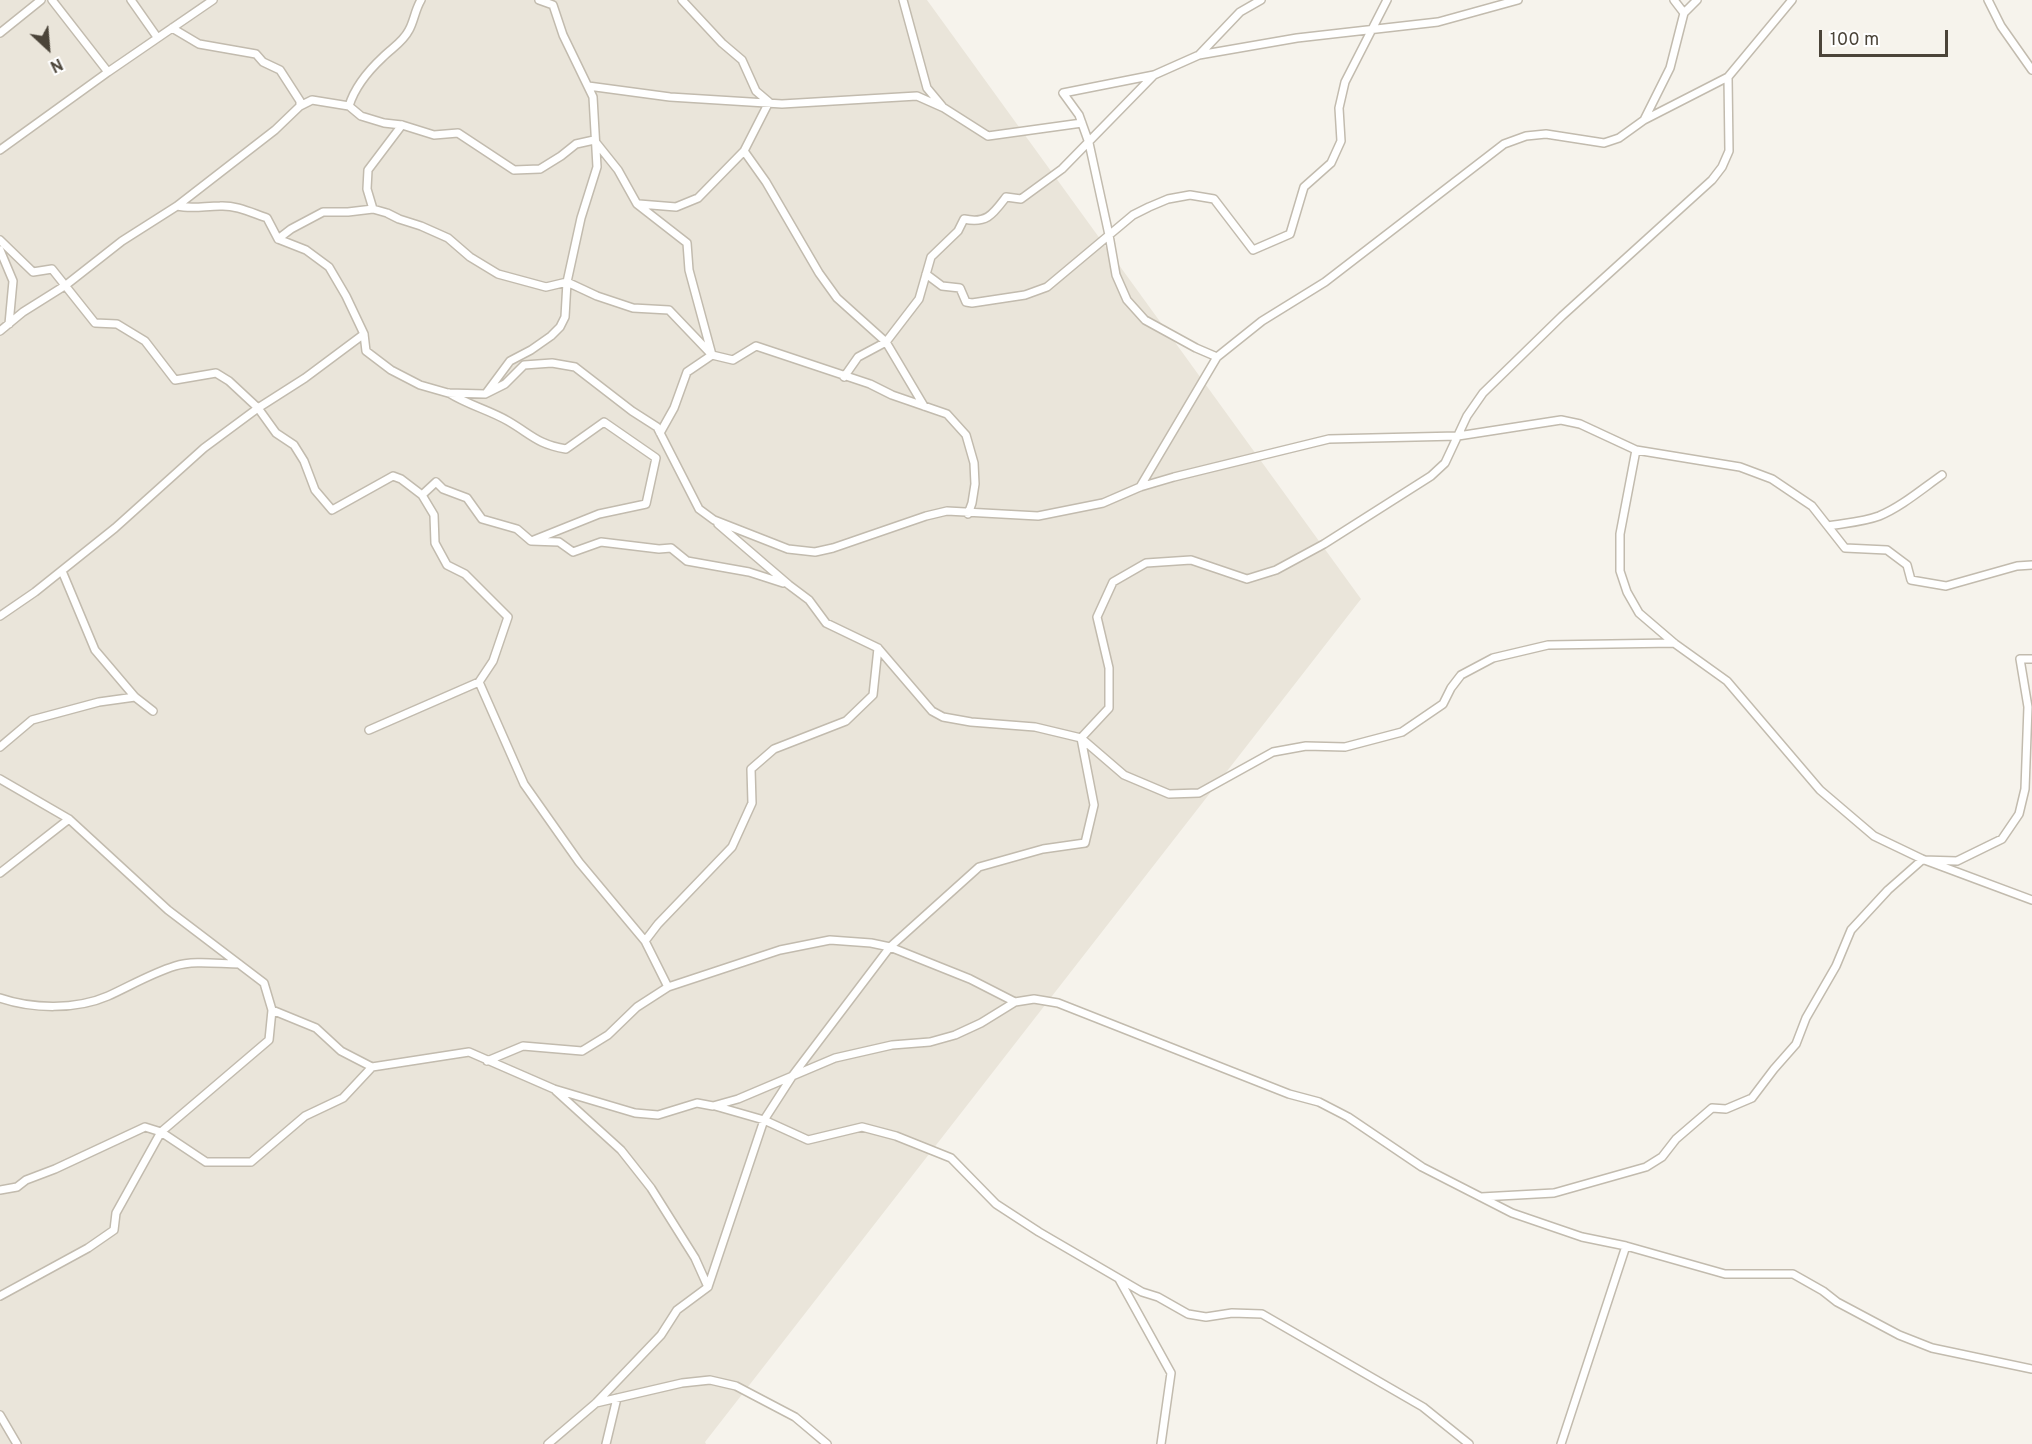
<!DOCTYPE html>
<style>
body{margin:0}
#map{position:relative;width:2032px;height:1444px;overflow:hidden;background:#f6f3ec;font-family:Overpass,sans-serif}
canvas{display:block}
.north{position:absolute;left:18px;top:18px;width:60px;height:60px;-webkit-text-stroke:4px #fff;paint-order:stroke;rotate:154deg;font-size:16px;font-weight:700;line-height:24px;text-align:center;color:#4b4439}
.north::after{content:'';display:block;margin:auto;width:21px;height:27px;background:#4b4439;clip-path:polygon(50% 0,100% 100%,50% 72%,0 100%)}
.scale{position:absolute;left:1819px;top:30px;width:129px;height:27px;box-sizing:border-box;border:3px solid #4b4439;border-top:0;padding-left:8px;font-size:18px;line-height:21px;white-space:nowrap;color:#4b4439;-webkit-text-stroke:4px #fff;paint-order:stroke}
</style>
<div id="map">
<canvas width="2032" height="1444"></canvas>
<div class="north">N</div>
<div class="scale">100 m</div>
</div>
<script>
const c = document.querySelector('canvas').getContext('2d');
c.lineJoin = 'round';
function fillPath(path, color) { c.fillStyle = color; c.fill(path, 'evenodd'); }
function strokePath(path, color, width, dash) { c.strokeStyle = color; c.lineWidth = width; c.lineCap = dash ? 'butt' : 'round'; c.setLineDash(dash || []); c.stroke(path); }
fillPath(new Path2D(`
 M0 0H927L1361 599 705 1442 706 1444H0Z`), '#eae5da');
const street = new Path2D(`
 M52 0 108 72
 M131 0 157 37
 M682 0 722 43 742 60 756 91 769 102
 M903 0 927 88 942 106
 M1674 0 1684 13
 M1988 0 2001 26 2032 70
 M172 28 199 44 256 54 263 62 280 70 300 101V106
 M0 33 41 0
 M1199 55 1240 12 1261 0
 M588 86 670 97 782 104 917 96 944 108 988 136 1082 123
 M349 106 361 116 384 123 402 125 434 135 458 133 514 170 540 169 561 156 576 144 594 140
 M1644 120 1728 77 1792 0
 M594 140 618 170 637 204 687 243 689 270 712 355 687 372 674 408 660 433
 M0 150 108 72 213 0
 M744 151 766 182 819 273 837 298 886 342 924 406
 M639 204 676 207 698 198 744 151 769 102
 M177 206C192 209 205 206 220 206 236 205 252 213 267 218L278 239 306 250 329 267 346 296 364 334 366 351 391 370 420 385 448 393 485 394 505 384 524 365 552 363 575 367 632 411 657 427 699 509 714 520 788 549 815 552 833 548 926 516 947 511 1038 516 1103 503 1140 487 1174 477 1329 439 1458 436 1561 420 1580 424 1636 450 1740 467 1772 479 1812 506 1845 548 1887 550 1907 565 1911 580 1946 586 2017 566 2032 565
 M373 209 367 189 368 170 402 125
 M278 239 291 229 323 212H348L373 209 387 213 399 219 421 226 448 238 470 257 498 274 546 287 567 282 597 296 633 308 669 310 712 355 733 360 756 346 870 384 892 395 947 414 966 435 974 463 975 484 972 503 968 514
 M0 240 33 272 52 269 95 323 117 324 145 341 175 380 216 373 229 381 258 408 276 433 294 445 304 461 315 490 332 510 393 476 401 479 422 495 436 482 443 489 467 498 482 519 517 529 531 541 559 542 573 552 601 542 659 549 671 548 687 561 749 572 783 583
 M0 250 13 281 9 324
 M926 274 942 286 960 288 966 302 972 303 1025 295 1047 287 1133 215 1149 207 1168 199 1190 195 1214 199 1253 250 1290 234 1304 187 1331 163 1341 141 1339 108 1345 82 1387 0
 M0 331 23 312 66 285 122 241 177 206 275 130 300 106 312 100 349 106C355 86 368 71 383 57 392 48 403 42 409 30 414 21 415 10 421 0
 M1217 357 1196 348 1145 320 1127 300 1116 275 1109 235 1089 143 1079 115 1063 93 1154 75 1199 55 1297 38 1438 22 1518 0
 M844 377 858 357 886 342 919 299 931 257 958 231 964 219C987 224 993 214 1006 197L1021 199 1062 169 1154 75
 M487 392 510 361 531 350 551 336 560 327 565 317 567 282 581 218 597 167 593 97 563 35 553 5 539 0
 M449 393C468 405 489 410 508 421 532 435 537 444 566 449L604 422 656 458 646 504 599 514 534 540
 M1636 450 1620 534V571L1627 592 1639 613 1674 643 1727 681 1820 790 1874 836 1922 859 2032 900
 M1140 487 1217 357 1262 321 1325 282 1504 144 1526 136 1546 134 1604 143 1619 138 1644 120 1670 68 1684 13 1697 0
 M718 524 789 585 809 600 826 623 878 648 932 711 943 717 971 722 1035 727 1081 738 1124 775 1169 794 1199 793 1273 752 1306 746 1345 747 1402 732 1443 704 1451 688 1461 675 1493 658 1548 645 1674 643
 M1828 526C1845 523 1863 522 1879 516 1901 507 1922 489 1942 475
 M62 571 95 650 135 697 153 711
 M0 616 35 592 115 528 204 448 258 408 305 378 364 334
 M479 682 524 784 579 862 645 941
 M369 730 479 682 493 661 508 617 465 574 447 565 435 543 434 515 422 495
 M1081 738 1109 708V668L1097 617 1113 582 1146 563 1191 560 1247 579 1276 570 1324 544 1431 476 1445 463 1467 416 1483 393 1562 316 1712 180 1722 167 1729 151 1728 77
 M0 747 32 720 99 702 135 697
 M0 779 69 819 168 910 264 983 272 1010 269 1040 161 1132 116 1213 114 1230 88 1248 0 1296
 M0 873 69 819
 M668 987 645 941 658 924 732 847 752 803 751 769 774 749 846 721 873 695 878 648
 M0 998C32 1009 76 1010 108 996 130 986 152 973 175 966 194 960 219 964 239 964
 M272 1010 316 1028 341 1051 372 1067 469 1052 554 1089 635 1113 658 1115 697 1103 713 1106 738 1099 835 1058 892 1045 930 1042 955 1035 981 1023 1015 1002 1034 999 1058 1003 1289 1094 1319 1102 1348 1117 1422 1167 1512 1213 1582 1237 1626 1246 1725 1274H1793L1823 1291 1837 1302 1899 1335 1932 1348 2032 1369
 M487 1061 523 1046 582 1051 608 1035 637 1007 668 987 780 950 830 940 871 943 890 947 970 979 1015 1002
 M715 1106 764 1120 808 1140 862 1127 896 1136 951 1158 996 1204 1039 1232 1142 1292 1158 1297 1188 1314 1206 1317 1232 1313 1262 1314 1423 1407 1469 1444
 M0 1190 17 1187 26 1180 55 1169 145 1127 161 1132 206 1162H251L305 1116 343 1098 372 1067
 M1481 1197 1554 1193 1646 1167 1662 1157 1676 1139 1712 1108 1726 1109 1752 1098 1774 1069 1796 1044 1806 1018 1836 966 1851 930 1888 890 1922 860 1957 861 2002 839 2019 814 2025 789 2028 707 2020 659H2032
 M1119 1279 1171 1373 1161 1444
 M708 1287 764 1120 793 1075 890 947 979 867 1043 849 1085 843 1094 805 1081 738
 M596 1403 682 1383 710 1380 736 1386 795 1417 827 1444
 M0 1415 17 1444
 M548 1444 596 1403 661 1335 677 1310 708 1287 695 1258 651 1188 621 1150 556 1091
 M606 1444 617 1398
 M1561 1444 1626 1246`);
strokePath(street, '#c2bbae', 10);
strokePath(street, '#fff', 7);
</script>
